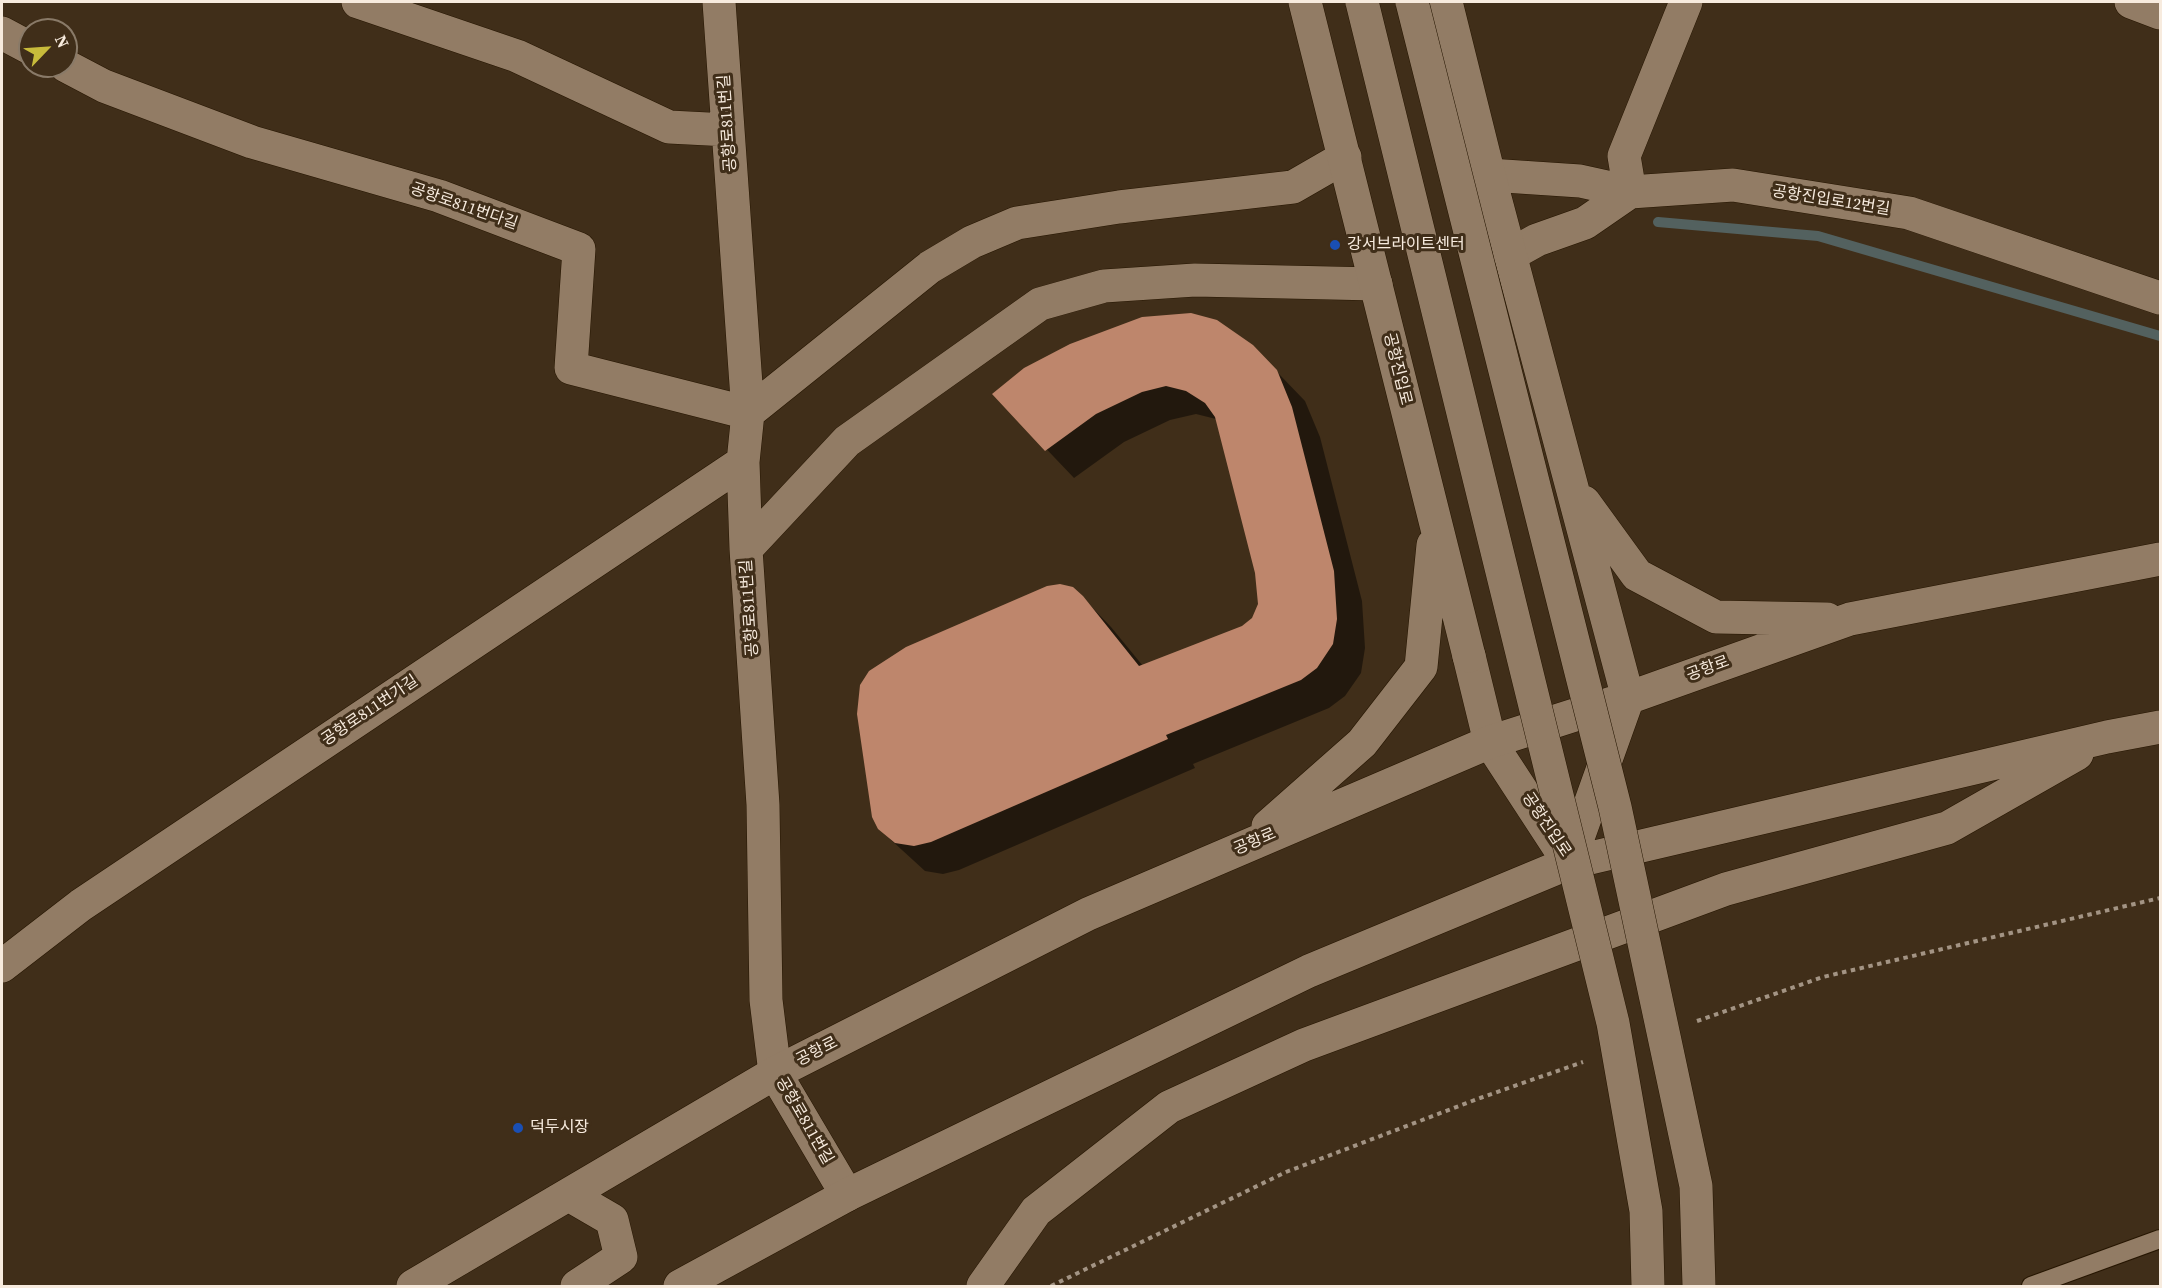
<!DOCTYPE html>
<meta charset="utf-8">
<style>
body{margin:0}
#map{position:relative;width:2162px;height:1288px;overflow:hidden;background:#402e19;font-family:"Source Serif 4",serif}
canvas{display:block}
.frame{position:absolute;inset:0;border:3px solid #f7ebde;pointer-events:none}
.north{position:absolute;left:18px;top:18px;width:60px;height:60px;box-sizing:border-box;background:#402e19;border:2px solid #897a68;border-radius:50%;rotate:65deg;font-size:16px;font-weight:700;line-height:24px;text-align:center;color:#f7ebde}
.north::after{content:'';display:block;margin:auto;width:21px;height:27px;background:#c8bb3b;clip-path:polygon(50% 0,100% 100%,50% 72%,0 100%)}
</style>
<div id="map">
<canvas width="2162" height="1288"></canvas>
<div class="frame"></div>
<div class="north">N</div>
</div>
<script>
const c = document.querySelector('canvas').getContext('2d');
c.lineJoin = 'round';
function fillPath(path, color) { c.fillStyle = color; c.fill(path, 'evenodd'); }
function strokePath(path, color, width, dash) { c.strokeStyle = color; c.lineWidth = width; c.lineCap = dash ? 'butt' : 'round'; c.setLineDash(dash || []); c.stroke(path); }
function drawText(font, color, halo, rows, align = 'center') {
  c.font = font + ' "Source Serif 4","Noto Sans KR",serif'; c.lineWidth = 6; c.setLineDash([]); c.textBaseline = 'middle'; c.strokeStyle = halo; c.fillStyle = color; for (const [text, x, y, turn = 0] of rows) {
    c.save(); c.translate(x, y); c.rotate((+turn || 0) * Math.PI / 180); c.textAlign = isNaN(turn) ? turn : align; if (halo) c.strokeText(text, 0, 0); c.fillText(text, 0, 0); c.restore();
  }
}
fillPath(new Path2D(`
 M1252 346 1305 401 1320 437 1362 601 1365 648 1361 673 1345 696 1329 708 1193 764 1195 768 959 870 943 874 925 871 879 829 1082 597 1111 627 1143 666 1242 627 1253 619 1260 604 1257 573 1216 419 1196 414 1170 420 1124 442 1074 478 994 394Z`), '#0007');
strokePath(new Path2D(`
 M1658 222 1818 236 2160 336`), '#53615f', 10);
fillPath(new Path2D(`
 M1191 313 1217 320 1253 345 1277 370 1292 407 1334 571 1337 619 1333 644 1317 668 1301 680 1166 735 1168 739 931 842 914 846 895 843 878 829 872 817 857 714 860 685 869 671 906 647 1047 586 1060 584 1073 587 1083 596 1139 666 1242 626 1252 618 1258 604 1255 573 1215 417 1205 403 1186 391 1166 386 1142 392 1096 414 1045 451 992 394 1024 368 1070 344 1142 317Z`), '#be866c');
const lane = new Path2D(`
 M2031 1286 2160 1239`);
const street = new Path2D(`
 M358 2 517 56 669 127 728 130
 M719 2 748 413 743 462 746 549 763 805 766 1000 775 1073 847 1195
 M2131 2 2160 13
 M2 33 30 48
 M66 66 104 86 252 142 439 196 579 249 571 368 748 413 930 267 972 242 1017 223 1119 207 1293 187 1345 157
 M1489 175 1580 181 1630 192 1733 185 1909 213 2160 298
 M1510 255 1537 240 1585 223 1630 192 1624 156 1686 2
 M746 549 847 441 1040 304 1104 286 1195 280 1376 284
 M1469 656 1490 742 1569 863
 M2 966 81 905 743 462`);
const secondary = new Path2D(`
 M1305 2 1469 656
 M1446 2 1489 175 1628 698 1569 863
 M1584 502 1637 575 1716 617 1827 619
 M1268 826 1362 743 1421 667 1433 545
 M569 1195 612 1220 621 1257 577 1286
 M413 1286 775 1073 1088 914 1490 742 1628 698 1850 619 2160 559
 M680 1286 847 1195 1309 971 1569 863 2107 737 2160 727
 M983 1286 1036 1211 1169 1107 1304 1045 1726 889 1947 828 2077 754`);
strokePath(lane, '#261602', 20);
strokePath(street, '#261602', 34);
strokePath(secondary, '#261602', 34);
strokePath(new Path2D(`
 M1697 1021 1823 977 2160 898
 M1051 1286 1286 1172 1480 1098 1583 1062`), '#a39484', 4, [4.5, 4.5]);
strokePath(lane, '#927c65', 18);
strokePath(street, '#927c65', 33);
strokePath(secondary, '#927c65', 33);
const secondaryBridge = new Path2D(`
 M1362 2 1613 1023 1646 1211 1648 1286
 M1412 2 1615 807 1696 1186 1699 1286`);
strokePath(secondaryBridge, '#261602', 34, []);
strokePath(secondaryBridge, '#927c65', 33);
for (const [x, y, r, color] of [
 [1335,245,6,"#1a4fb4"],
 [518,1128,6,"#1a4fb4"]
]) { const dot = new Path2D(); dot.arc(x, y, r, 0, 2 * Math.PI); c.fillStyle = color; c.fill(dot); strokePath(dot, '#402e19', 2); }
drawText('16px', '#f7ebde', '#402e19', [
 ["공항로811번길",728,123,-94],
 ["공항진입로12번길",1831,201,9],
 ["공항로811번다길",464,207,19],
 ["공항진입로",1397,369,76],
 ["공항로811번길",750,608,-94],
 ["공항로",1708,669,-20],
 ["공항로811번가길",370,711,-34],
 ["공항진입로",1546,825,56],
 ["공항로",1255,842,-23],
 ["공항로",817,1052,-27],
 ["공항로811번길",804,1121,60]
]);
drawText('16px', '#f7ebde', '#402e19', [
 ["강서브라이트센터",1347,245],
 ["덕두시장",530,1128]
], 'left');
</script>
